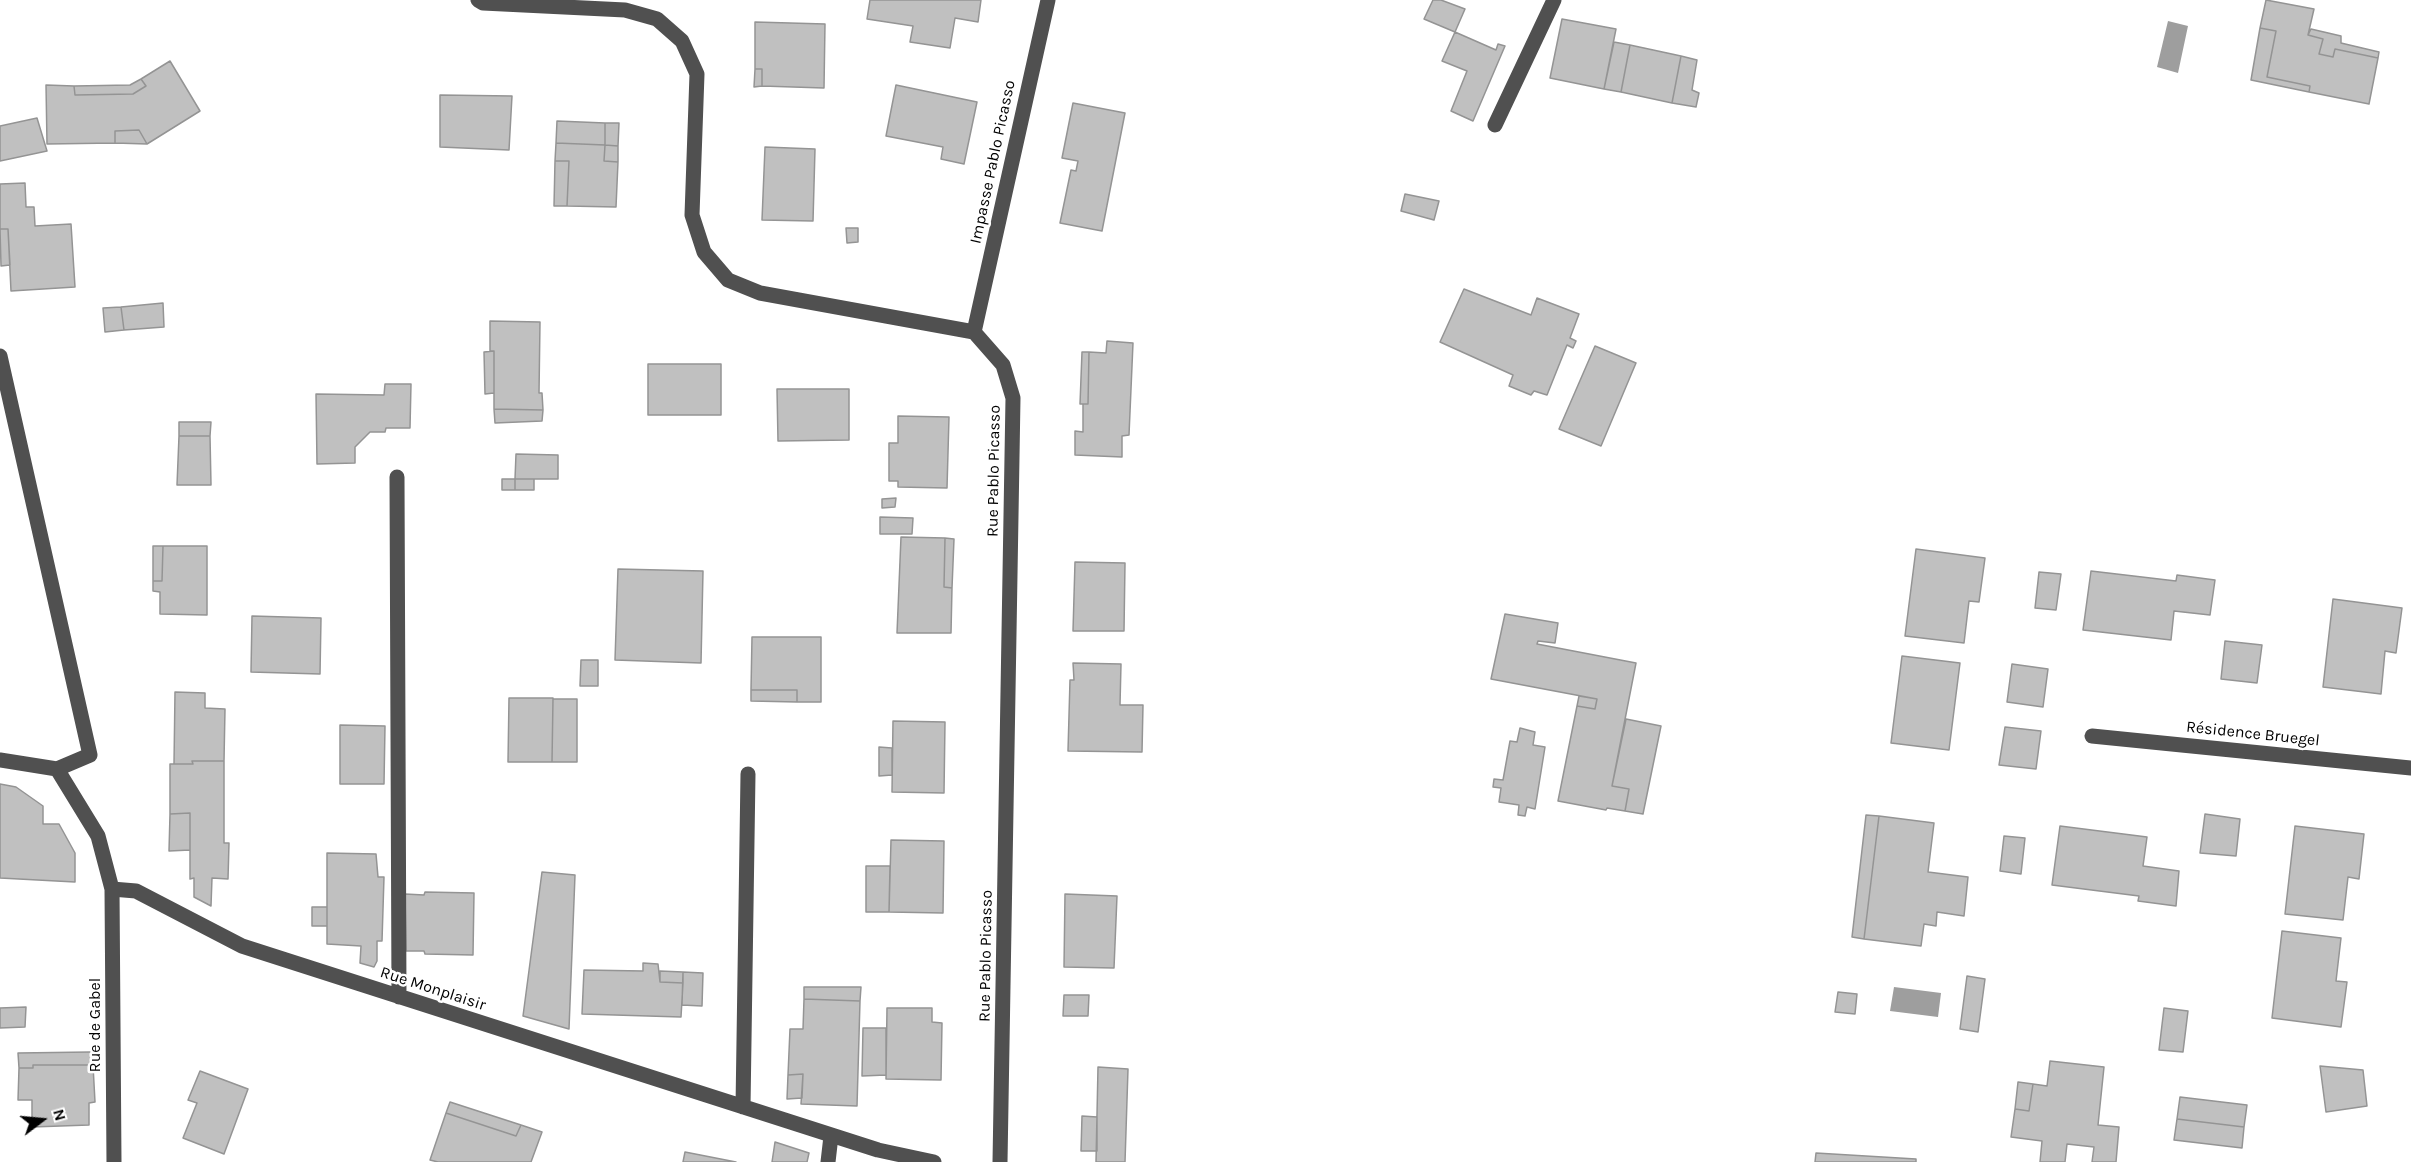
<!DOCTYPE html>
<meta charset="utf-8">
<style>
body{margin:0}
#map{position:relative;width:2411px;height:1162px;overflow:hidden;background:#fff;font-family:Karla,sans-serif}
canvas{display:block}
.north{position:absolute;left:12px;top:1090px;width:60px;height:60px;-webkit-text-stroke:4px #fff;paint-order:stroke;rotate:74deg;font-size:16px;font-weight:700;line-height:24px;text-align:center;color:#000}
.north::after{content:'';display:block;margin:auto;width:21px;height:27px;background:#000;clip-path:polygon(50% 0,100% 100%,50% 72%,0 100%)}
</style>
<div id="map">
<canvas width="2411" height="1162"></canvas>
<div class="north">N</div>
</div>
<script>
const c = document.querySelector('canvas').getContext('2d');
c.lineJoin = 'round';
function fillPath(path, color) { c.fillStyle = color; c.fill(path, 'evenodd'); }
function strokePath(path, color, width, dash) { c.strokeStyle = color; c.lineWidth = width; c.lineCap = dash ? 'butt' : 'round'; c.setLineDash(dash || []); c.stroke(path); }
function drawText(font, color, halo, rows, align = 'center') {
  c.font = font + ' Karla,sans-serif'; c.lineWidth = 5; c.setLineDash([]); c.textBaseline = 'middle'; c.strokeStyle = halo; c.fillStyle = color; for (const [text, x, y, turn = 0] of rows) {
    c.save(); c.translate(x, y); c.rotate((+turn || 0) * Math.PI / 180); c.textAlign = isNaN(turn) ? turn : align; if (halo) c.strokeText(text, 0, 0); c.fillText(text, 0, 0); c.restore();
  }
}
fillPath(new Path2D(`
 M2168 21 2188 26 2178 73 2157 67Z
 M1894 987 1941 993 1938 1017 1890 1011Z`), '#9e9e9e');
const building = new Path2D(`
 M870 0H981L978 22 955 18 950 48 910 42 913 26 867 19Z
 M1433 0H1441L1465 9 1455 32 1424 19Z
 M2266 0 2314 9 2308 35 2323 39 2319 54 2333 57 2335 49 2378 58 2369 104 2309 92 2310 86 2267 77 2276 31 2260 28Z
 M1562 19 1616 29 1604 89 1550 78Z
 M755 22 825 24 824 88 762 86V69H755Z
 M2260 28 2276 31 2267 77 2310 86 2309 92 2251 80Z
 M2311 29 2341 36V43L2379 52 2378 58 2335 49 2333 57 2319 54 2323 39 2308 35Z
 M1455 32 1496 50 1498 44 1505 46 1473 121 1451 111 1467 71 1442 61Z
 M1614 42 1630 45 1621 92 1604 89Z
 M1630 45 1681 56 1672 103 1621 92Z
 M1681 56 1697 60 1692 90 1699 93 1696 107 1672 103Z
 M170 61 200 111 147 144 139 130 115 131V143L47 144 46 85 74 86 75 95 133 94 146 86 141 79Z
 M755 69H762V86L754 87Z
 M141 79 146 86 133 94 75 95 74 86 130 85Z
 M896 85 977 102 964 164 941 159 943 147 886 136Z
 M440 95 512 96 509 150 440 147Z
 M1073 103 1125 113 1102 231 1060 223 1071 170 1076 171 1078 161 1062 158Z
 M37 118 47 151 0 161V126Z
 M557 121 605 123V145L556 143Z
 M605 123H619L618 146 605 145Z
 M139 130 147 144 115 143V131Z
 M556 143 605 145 604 161 618 162 616 207 567 206 569 161H555Z
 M605 145 618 146V162L604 161Z
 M765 147 815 149 813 221 762 220Z
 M555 161H569L567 206H554Z
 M25 183 26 207H34L35 226 71 224 75 287 11 291 8 229H0V184Z
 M1405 194 1439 201 1434 220 1401 211Z
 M846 228H858V242L847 243Z
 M0 229H8L10 265 1 266Z
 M1464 289 1531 315 1537 298 1579 314 1570 338 1576 341 1573 348 1567 345 1547 395 1534 391 1531 395 1509 386 1513 375 1440 342Z
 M163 303 164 327 124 330 121 307Z
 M121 307 124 330 105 332 103 308Z
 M490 321 540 322 539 393H542L543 410 494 409V351H490Z
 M1107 341 1133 343 1129 435 1122 436V457L1075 455V431L1083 432V404H1088L1089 352 1106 353Z
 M1595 346 1636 363 1601 446 1559 429Z
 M494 351V393L485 394 484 352Z
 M1082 352H1089L1088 404H1080Z
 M648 364H721V415H648Z
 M385 384H411L410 428H386L385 432H370L355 447V463L317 464 316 394 384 395Z
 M777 389H849V440L778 441Z
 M494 409 543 410 542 421 495 423Z
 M898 416 949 417 947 488 898 487V481H889V443H898Z
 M179 422H211L210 436H179Z
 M179 436H210L211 485H177Z
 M516 454 558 455V479H515Z
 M502 479H515V490H502Z
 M515 479H534V490H515Z
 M896 498 895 507 882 508V499Z
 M880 517 913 518 912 534H880Z
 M901 537 945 538 944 587 952 588 951 633H897Z
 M945 538 954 539 952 588 944 587Z
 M153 546H163L162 581H153Z
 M163 546H207V615L160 614V592L153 591V581H162Z
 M1916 549 1985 558 1979 602 1969 601 1964 643 1905 636Z
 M1075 562 1125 563 1124 631H1073Z
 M618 569 703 571 701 663 615 660Z
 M2091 571 2176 581 2177 575 2215 580 2210 615 2174 611 2171 640 2083 630Z
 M2039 572 2061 574 2056 610 2035 608Z
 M2333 599 2402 608 2396 653 2385 651 2381 694 2323 687Z
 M1505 614 1558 623 1555 643 1538 641 1537 644 1636 663 1612 786 1629 789 1625 811 1607 808 1606 810 1558 801 1577 706 1595 709 1597 699 1491 679Z
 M252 616 321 618 320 674 251 672Z
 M752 637H821V702H797V690H751Z
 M2225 641 2262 645 2257 683 2221 679Z
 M1902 656 1960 663 1949 750 1891 743Z
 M581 660H598V686H580Z
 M1073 663 1121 664 1120 705H1143L1142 752 1068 751 1070 680H1074Z
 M2012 664 2048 669 2043 707 2007 702Z
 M751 690H797V702L751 701Z
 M175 692 205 693V708L225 709 224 761H192L193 764H174Z
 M1579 696 1597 699 1595 709 1577 706Z
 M509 698H553L552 762H508Z
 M553 699H577V762H552Z
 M1626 719 1661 726 1643 814 1625 811 1629 789 1612 786Z
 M893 721 945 722 944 793 892 792Z
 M340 725 385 726 384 784H340Z
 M2005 727 2041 731 2036 769 1999 765Z
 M1520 728 1535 732 1533 745 1545 747 1535 809 1527 807 1525 816 1518 815 1519 805 1499 802 1501 788 1493 787 1494 779 1503 780 1510 741 1517 742Z
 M879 747 892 748V775L879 776Z
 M192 761H224V843H229L228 879 212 878 211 906 194 897V878L190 879V813L170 814V764H193Z
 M0 784 16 787 43 806V824H59L75 853V882L0 878Z
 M190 813V850L169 851 170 814Z
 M2205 814 2240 819 2236 856 2200 853Z
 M1866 815 1879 816 1864 939 1852 937Z
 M1879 816 1934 823 1928 872 1968 877 1964 916 1937 912 1936 926 1924 924 1921 946 1864 939Z
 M2060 826 2147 837 2143 866 2179 871 2176 906 2138 901 2139 896 2052 885Z
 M2295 826 2364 834 2359 879 2348 877 2343 920 2285 914Z
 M2004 836 2025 838 2021 874 2000 871Z
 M891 840 944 841 943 913 889 912Z
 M327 853 376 854 378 877H384L382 941H377V961L374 967 360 963 361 946 327 944Z
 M866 866H890L889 912H866Z
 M542 872 575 875 569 1029 523 1016Z
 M425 892 474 893 473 955 425 954 424 951H406L405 894 424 895Z
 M1065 894 1117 896 1114 968 1064 967Z
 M312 907H327V926H312Z
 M2282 931 2341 938 2336 981 2347 982 2341 1027 2272 1018Z
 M643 963 658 964 660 982 683 983 681 1017 582 1014 584 970 643 971Z
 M660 971 683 972V983L660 982Z
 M683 972 703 973 702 1006 682 1005Z
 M1967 976 1985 979 1978 1032 1960 1029Z
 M804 987H861L860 1001 804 999Z
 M1838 992 1857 994 1855 1014 1835 1012Z
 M1064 995H1089L1088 1016H1063Z
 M804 999 860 1001 857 1106 801 1104 803 1074 788 1075 790 1029H803Z
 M26 1007 25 1027 0 1028V1008Z
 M887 1008H932V1022L942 1023 941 1080 886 1079Z
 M2164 1008 2188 1011 2183 1052 2159 1050Z
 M863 1028H886V1075L862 1076Z
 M90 1052H93V1065H33V1068H19L18 1053Z
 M2050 1061 2104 1067 2098 1125 2119 1127 2116 1162H2092L2094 1147 2067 1144 2065 1162H2040L2042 1141 2011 1137 2015 1109 2029 1111 2033 1084 2047 1086Z
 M33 1065H93L95 1102 89 1103V1125L32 1127V1100H18L19 1068H33Z
 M2320 1066 2363 1070 2367 1106 2326 1112Z
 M1098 1067 1128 1069 1125 1162H1096Z
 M200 1071 248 1089 224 1154 183 1138 197 1103 188 1100Z
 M803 1074 802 1098 787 1099 788 1075Z
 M2018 1082 2033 1084 2029 1111 2015 1109Z
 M2180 1097 2247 1105 2244 1127 2177 1119Z
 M450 1102 521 1125 516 1136 446 1113Z
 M446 1113 516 1136 521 1125 542 1132 531 1162H438L430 1160Z
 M1082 1116 1097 1117V1151H1081Z
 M2177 1119 2244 1127 2242 1148 2174 1140Z
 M775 1142 809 1153 807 1162H772Z
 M685 1152 736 1162H683Z
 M1816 1153 1916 1159V1162H1815Z`);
fillPath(building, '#c0c0c0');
strokePath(building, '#949494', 1.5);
strokePath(new Path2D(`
 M478 0 483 3 625 10 657 19 682 41 697 74 692 215 704 252 728 280 760 293 974 332 1003 365 1013 398 1000 1162
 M1495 125 1554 0
 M974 332 1048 0
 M0 356 90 755 57 769
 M397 477 399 997
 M2092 736 2411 768
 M0 760 57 769 98 836 112 889 136 891 242 946 878 1150 934 1162
 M112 889 114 1162
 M743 1107 748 774
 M828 1162 831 1136`), '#505050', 15);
drawText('16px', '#000', '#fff', [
 ["Impasse Pablo Picasso",993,162,-78],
 ["Rue Pablo Picasso",994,471,-89],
 ["Résidence Bruegel",2253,734,6],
 ["Rue Pablo Picasso",986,956,-89],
 ["Rue Monplaisir",433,989,18],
 ["Rue de Gabel",95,1025,-90]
]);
</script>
